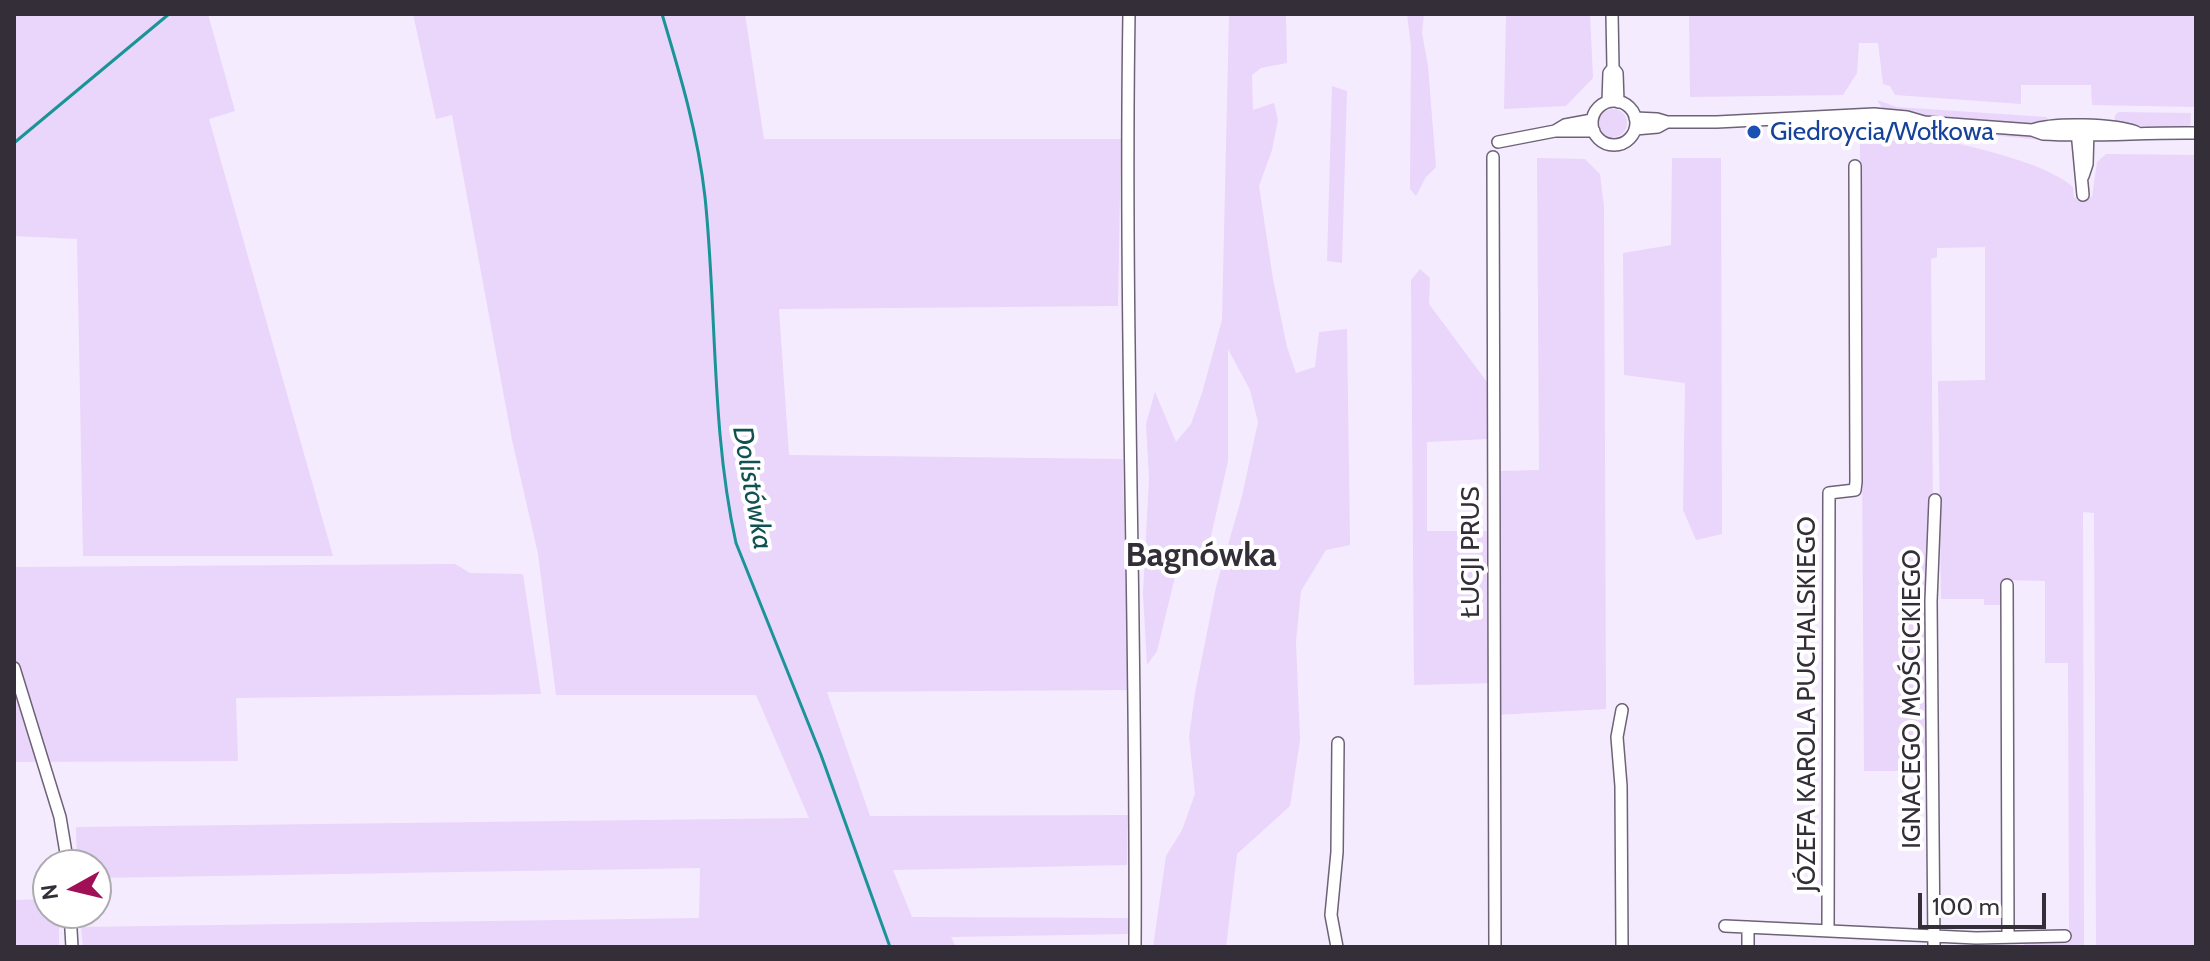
<!DOCTYPE html>
<meta charset="utf-8">
<style>
body{margin:0}
#map{position:relative;width:2210px;height:961px;overflow:hidden;background:#f5ebfe;font-family:Cabin,sans-serif}
canvas{display:block}
.frame{position:absolute;inset:0;border:16px solid #332e37;pointer-events:none}
.north{position:absolute;left:32px;top:849px;width:80px;height:80px;box-sizing:border-box;background:#fff;border:2px solid #adabaf;border-radius:50%;rotate:262deg;font-size:22px;font-weight:700;line-height:32px;text-align:center;color:#332e37}
.north::after{content:'';display:block;margin:auto;width:28px;height:36px;background:#a10f56;clip-path:polygon(50% 0,100% 100%,50% 72%,0 100%)}
.scale{position:absolute;left:1918px;top:893px;width:128px;height:36px;box-sizing:border-box;border:4px solid #332e37;border-top:0;padding-left:10px;font-size:24px;line-height:28px;white-space:nowrap;color:#332e37;-webkit-text-stroke:6px #fff;paint-order:stroke}
</style>
<div id="map">
<canvas width="2210" height="961"></canvas>
<div class="frame"></div>
<div class="north">N</div>
<div class="scale">100 m</div>
</div>
<script>
const c = document.querySelector('canvas').getContext('2d');
c.lineJoin = 'round';
function fillPath(path, color) { c.fillStyle = color; c.fill(path, 'evenodd'); }
function strokePath(path, color, width, dash) { c.strokeStyle = color; c.lineWidth = width; c.lineCap = dash ? 'butt' : 'round'; c.setLineDash(dash || []); c.stroke(path); }
function drawText(font, color, halo, rows, align = 'center') {
  c.font = font + ' Cabin,sans-serif'; c.lineWidth = 8; c.setLineDash([]); c.textBaseline = 'middle'; c.strokeStyle = halo; c.fillStyle = color; for (const [text, x, y, turn = 0] of rows) {
    c.save(); c.translate(x, y); c.rotate((+turn || 0) * Math.PI / 180); c.textAlign = isNaN(turn) ? turn : align; if (halo) c.strokeText(text, 0, 0); c.fillText(text, 0, 0); c.restore();
  }
}
fillPath(new Path2D(`
 M14 14H208L235 111 209 119 333 556H83L77 239 14 236Z
 M413 14H745L764 139H1121L1118 306 779 309 789 455 1123 459 1128 690 827 692 870 816 1128 815 1127 865 893 870 912 917 1128 918V934L951 937 956 947H83L81 927 699 918 700 868 96 878V865H77L76 827 809 818 756 695H556L538 554 512 440 452 115 436 119Z
 M1229 14H1286L1287 63 1261 68 1252 75 1253 110 1274 103 1278 120 1272 150 1259 186 1273 279 1287 347 1296 373 1315 367 1319 332 1347 329 1350 545 1326 550 1301 591 1296 641 1300 740 1290 806 1237 854 1226 947H1153L1166 856 1182 830 1195 794 1189 737 1195 693 1216 587 1242 496 1258 422 1250 390 1228 349V461L1206 558 1179 560 1157 651 1147 665 1143 593 1149 479 1146 424 1155 392 1176 442 1191 424 1202 393 1222 320Z
 M1407 14H1424L1422 33 1428 66 1436 167 1426 177 1416 196 1410 189 1411 47Z
 M1506 14H1590L1593 78 1566 106 1504 109Z
 M1689 14H1730L1733 16 1732 14H2196V107L2092 105 2091 85H2021V104L1895 95 1890 86 1883 84 1878 43H1859L1857 73 1843 95 1690 97Z
 M1332 86 1347 91 1342 263 1327 261Z
 M1877 100 1897 107 2046 117 2051 123C1995 127 1938 119 1883 109Z
 M1599 123a14 14 0 1 1 28 0a14 14 0 1 1-28 0Z
 M2119 112 2191 113 2190 129 2114 124 2115 115Z
 M1940 128 2051 138V141L1938 130 1841 131 1843 129Z
 M1939 140C1973 146 2048 164 2073 187L2074 198 2092 197 2097 162 2106 154 2196 155V947H2096L2094 513 2083 512 2084 947H2024V932H2069L2068 663H2045V581L2005 580V605H1984V599H1941L1938 381 1985 380V247L1937 248V257L1931 259 1933 514 1930 771H1864L1860 141Z
 M1537 158 1585 159 1600 174 1604 207 1606 709 1494 715V683L1414 685 1411 280 1420 269 1430 278 1429 304 1487 382V439L1427 442V531H1500V471L1539 470Z
 M1672 158H1721L1722 534 1696 540 1683 510 1685 383 1624 375 1623 253 1671 245Z
 M455 564 470 573 523 574 541 694 236 698 238 761 14 762V567Z
 M48 899V913H59V947H14V900Z`), '#ead5fb');
strokePath(new Path2D(`
 M662 14C680 74 698 134 705 197 717 312 711 430 736 543L821 755 890 947
 M14 143 169 14`), '#1b9498', 3);
const minor = new Path2D(`
 M1129 14C1124 325 1137 636 1135 947
 M1612 14 1613 68 1617 73 1618 102
 M1592 123a22 22 0 1 1 44 0a22 22 0 1 1-44 0Z
 M1608 102 1609 73 1613 68
 M1635 118 1657 119 1667 122H1717L1874 114 1907 117 1924 122 2032 130 2043 134C2095 137 2145 132 2196 133
 M1773 122 1803 125 1919 123
 M1635 129 1658 127 1667 122
 M2032 130C2054 122 2114 124 2136 132
 M1555 131 1565 125 1592 120
 M2077 131 2083 195
 M1498 142 1555 131H1594
 M1493 157 1495 947
 M2083 176 2087 164 2088 129
 M2007 585 2008 937
 M14 668 60 817 68 865
 M1622 710 1617 737 1621 786 1622 947
 M70 913 72 947
 M1725 926 1976 938 2065 936
 M1748 927V947
 M1828 930 1829 493 1855 490 1856 482 1855 166
 M1337 947 1331 915 1337 852 1338 743
 M1934 947 1931 601 1935 500`);
strokePath(minor, '#6d6276', 14);
strokePath(minor, '#fff', 11);
for (const [x, y, r, color] of [
 [1754,132,8,"#1a4fb4"]
]) { const dot = new Path2D(); dot.arc(x, y, r, 0, 2 * Math.PI); c.fillStyle = color; c.fill(dot); strokePath(dot, '#fff', 3); }
drawText('26px', '#164399', '#fff', [
 ["Giedroycia/Wołkowa",1770,132]
], 'left');
drawText('26px', '#332e37', '#fff', [
 ["ŁUCJI PRUS",1471,552,-90],
 ["IGNACEGO MOŚCICKIEGO",1912,699,-90],
 ["JÓZEFA KAROLA PUCHALSKIEGO",1807,704,-90]
]);
drawText('italic 28px', '#115152', '#fff', [
 ["Dolistówka",752,488,80]
]);
drawText('bold 34px', '#332e37', '#fff', [
 ["Bagnówka",1201,556]
]);
</script>
